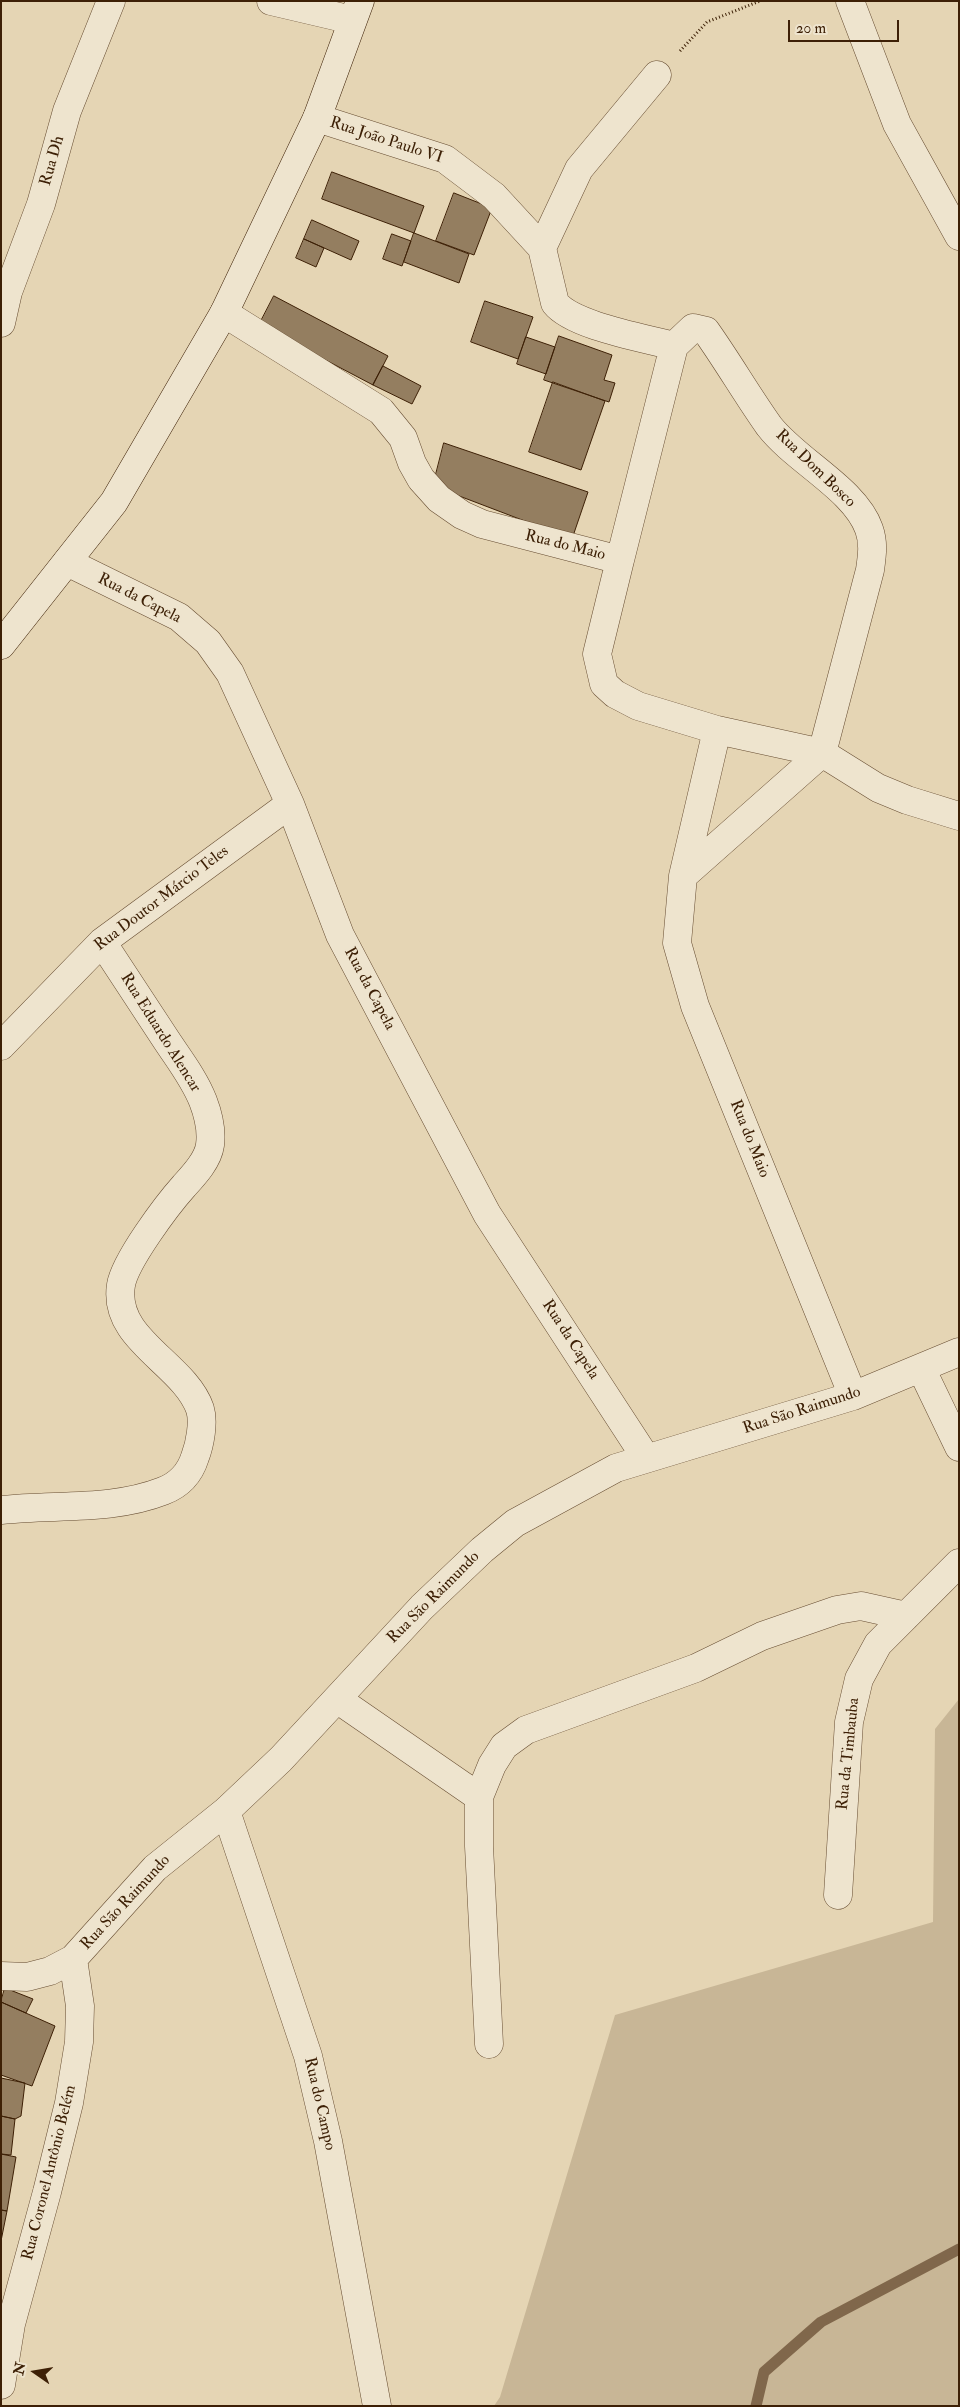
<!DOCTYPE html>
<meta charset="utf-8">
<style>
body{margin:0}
#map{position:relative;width:960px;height:2407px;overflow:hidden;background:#e5d5b4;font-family:"IM FELL Double Pica",serif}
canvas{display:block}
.frame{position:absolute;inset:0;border:2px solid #3d2006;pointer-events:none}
.north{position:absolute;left:10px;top:2347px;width:50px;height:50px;-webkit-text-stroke:4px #eee4ce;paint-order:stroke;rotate:283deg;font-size:14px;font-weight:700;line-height:20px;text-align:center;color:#3d2006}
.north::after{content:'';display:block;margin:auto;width:18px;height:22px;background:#3d2006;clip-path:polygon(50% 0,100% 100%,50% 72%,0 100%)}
.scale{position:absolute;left:788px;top:20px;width:111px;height:22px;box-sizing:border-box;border:2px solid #3d2006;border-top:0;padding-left:6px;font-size:15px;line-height:18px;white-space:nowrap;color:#3d2006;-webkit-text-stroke:4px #eee4ce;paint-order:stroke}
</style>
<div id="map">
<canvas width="960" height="2407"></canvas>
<div class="frame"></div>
<div class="north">N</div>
<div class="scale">20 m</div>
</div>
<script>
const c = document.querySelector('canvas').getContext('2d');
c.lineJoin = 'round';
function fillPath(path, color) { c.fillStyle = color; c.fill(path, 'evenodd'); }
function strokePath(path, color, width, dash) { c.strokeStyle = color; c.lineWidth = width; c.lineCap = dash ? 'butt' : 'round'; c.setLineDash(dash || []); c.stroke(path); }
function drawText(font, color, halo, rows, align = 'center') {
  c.font = font + ' "IM FELL Double Pica",serif'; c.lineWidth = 4; c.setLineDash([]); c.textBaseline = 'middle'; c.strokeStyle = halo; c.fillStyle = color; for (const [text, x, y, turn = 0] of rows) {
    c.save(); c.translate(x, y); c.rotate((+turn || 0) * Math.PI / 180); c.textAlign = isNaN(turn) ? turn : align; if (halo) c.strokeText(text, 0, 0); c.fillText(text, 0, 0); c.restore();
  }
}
fillPath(new Path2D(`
 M959 1699V2406H494L500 2397 615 2015 933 1922 935 1729Z`), '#c8b696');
strokePath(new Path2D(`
 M756 2406 764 2372 821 2322 959 2249`), '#80674b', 11);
const building = new Path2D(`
 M332 172 424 206 414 233 322 199Z
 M454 193 492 208 474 255 436 241Z
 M312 220 359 241 351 260 304 239Z
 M414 233 469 254 459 283 404 262Z
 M392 234 411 241 402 266 383 259Z
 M304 239 324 248 316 267 296 258Z
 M274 296 388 356 373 385 259 325Z
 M485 301 533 317 518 359 471 342Z
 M559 336 612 355 604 380 615 383 609 402 544 380Z
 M526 337 555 347 546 374 517 364Z
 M383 366 421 386 412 404 373 385Z
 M553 382 605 401 581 470 529 452Z
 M444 443 588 492 572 539 433 486Z
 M5 1988 33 1999 26 2013 1 2002Z
 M1 2002 55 2026 32 2086 1 2075Z
 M1 2078 25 2083 21 2116 15 2119 1 2116Z
 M1 2116 15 2119 11 2155 1 2154Z
 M1 2154 16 2157 7 2211 1 2210Z
 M1 2210 7 2211 1 2241Z`);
fillPath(building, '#947e60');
strokePath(building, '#3d2006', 1);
const street = new Path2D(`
 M271 1 352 20
 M850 1 897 124 959 236
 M317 118 445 159 494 196 542 248
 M542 248 555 303C573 326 645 338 674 346L693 328 706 331C728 362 747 395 769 426 796 461 855 489 869 529 874 543 872 556 870 570L822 753 683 876
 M542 248 579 169 657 75
 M224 313 381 411 403 438 412 463 421 479 439 499 462 515 482 524 620 560 597 654 604 684 615 694 638 706 717 730 822 753 878 788 907 800 959 816
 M1 323 8 292 41 204 67 111 111 1
 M620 560 674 346
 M67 562 179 617 208 642 230 673 290 804 340 935 487 1214 646 1458
 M717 730 683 876 677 943 695 1006 853 1396
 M1 1046 102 942 290 804
 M921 1368 959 1447
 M1 1510C55 1504 112 1511 163 1491 179 1485 190 1473 195 1457 200 1444 204 1422 200 1409 184 1363 112 1340 121 1285 125 1261 167 1205 184 1186 194 1175 208 1160 210 1145 212 1130 208 1114 203 1101 194 1078 178 1058 165 1038 144 1006 123 974 102 942
 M337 1699 479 1797
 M226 1811 308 2056 328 2141 377 2406
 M838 1895 849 1722 859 1679 878 1644 959 1563
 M1 1976 27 1977 50 1971 73 1959 155 1868 226 1811 281 1759 422 1607 482 1550 515 1523 616 1468 853 1396 959 1352
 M489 2044 479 1846V1797L492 1765 504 1746 526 1730 696 1668 762 1636 837 1610 861 1606 906 1616
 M1 2385 11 2324 47 2192 69 2103 79 2042 80 2006 73 1959`);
const secondary = new Path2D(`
 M1 645 114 502 224 313 317 118 360 1`);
strokePath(street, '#674d32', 29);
strokePath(secondary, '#3d2006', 29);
strokePath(new Path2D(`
 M680 51 707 22 760 1`), '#3d2006', 3, [1, 2.5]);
strokePath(street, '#eee4ce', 28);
strokePath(secondary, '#eee4ce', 28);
drawText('16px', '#3d2006', '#eee4ce', [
 ["Rua João Paulo VI",386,141,18],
 ["Rua Dh",53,161,-74],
 ["Rua Dom Bosco",815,469,44],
 ["Rua do Maio",565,546,14],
 ["Rua da Capela",139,599,27],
 ["Rua Doutor Márcio Teles",162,899,-37],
 ["Rua da Capela",369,989,62],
 ["Rua Eduardo Alencar",160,1033,58],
 ["Rua do Maio",749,1139,68],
 ["Rua da Capela",570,1340,57],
 ["Rua São Raimundo",802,1411,-18],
 ["Rua São Raimundo",434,1598,-45],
 ["Rua da Timbauba",849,1754,-84],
 ["Rua São Raimundo",126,1903,-47],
 ["Rua do Campo",319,2104,77],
 ["Rua Coronel Antônio Belém",50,2173,-76]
]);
</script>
